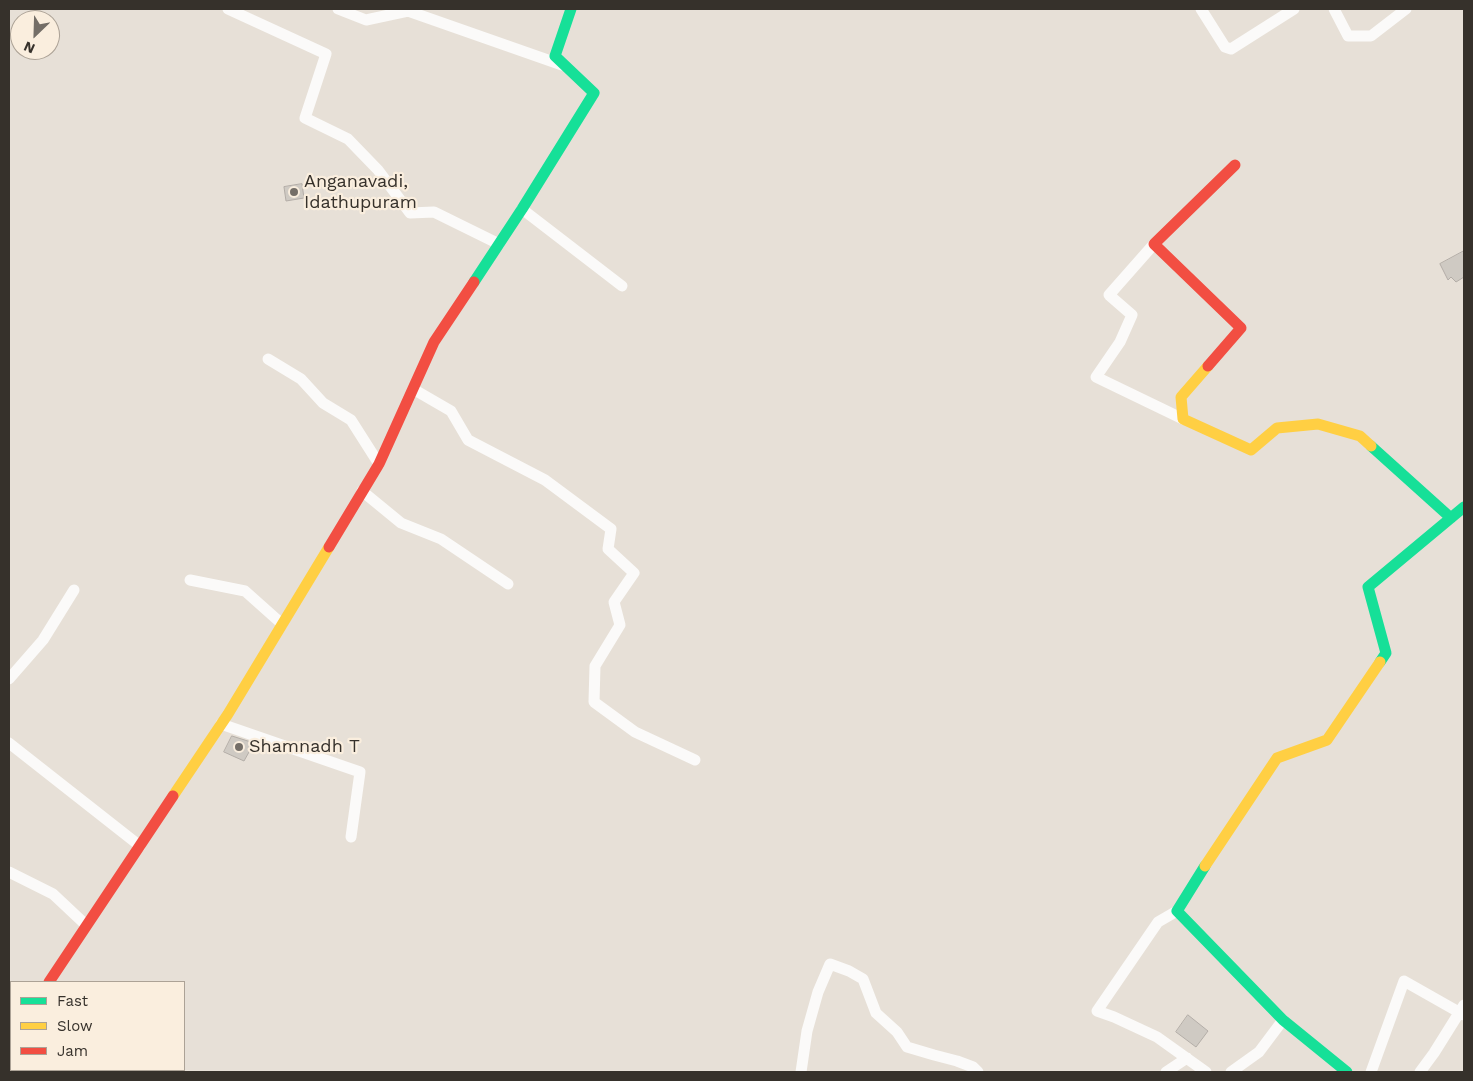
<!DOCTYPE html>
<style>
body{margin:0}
#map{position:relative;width:1473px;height:1081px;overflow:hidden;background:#e7e0d7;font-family:"Work Sans",sans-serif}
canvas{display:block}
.frame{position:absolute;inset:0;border:10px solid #36312b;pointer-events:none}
.legend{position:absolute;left:10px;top:981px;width:175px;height:90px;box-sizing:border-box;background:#faeede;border:1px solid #aca296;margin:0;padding:6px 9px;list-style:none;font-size:15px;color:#36312b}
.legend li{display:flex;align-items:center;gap:10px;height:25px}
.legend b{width:25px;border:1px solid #aca296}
.north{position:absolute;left:10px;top:10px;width:50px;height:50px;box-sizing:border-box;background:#faeede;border:1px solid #aca296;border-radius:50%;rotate:204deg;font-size:14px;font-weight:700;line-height:20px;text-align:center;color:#36312b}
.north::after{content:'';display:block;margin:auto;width:18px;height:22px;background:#746e67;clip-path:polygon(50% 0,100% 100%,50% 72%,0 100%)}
</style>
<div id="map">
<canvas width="1473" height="1081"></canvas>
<div class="frame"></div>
<ul class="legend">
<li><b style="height:6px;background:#16e098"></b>Fast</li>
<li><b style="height:6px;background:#ffcf43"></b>Slow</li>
<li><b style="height:6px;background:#f24e42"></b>Jam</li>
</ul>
<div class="north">N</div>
</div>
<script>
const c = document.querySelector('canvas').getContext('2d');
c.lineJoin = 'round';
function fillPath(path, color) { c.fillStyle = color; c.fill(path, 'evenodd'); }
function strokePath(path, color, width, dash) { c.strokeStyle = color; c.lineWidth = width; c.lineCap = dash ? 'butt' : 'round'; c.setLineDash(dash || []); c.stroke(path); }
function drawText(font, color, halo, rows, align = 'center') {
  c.font = font + ' "Work Sans",sans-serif'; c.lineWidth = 4.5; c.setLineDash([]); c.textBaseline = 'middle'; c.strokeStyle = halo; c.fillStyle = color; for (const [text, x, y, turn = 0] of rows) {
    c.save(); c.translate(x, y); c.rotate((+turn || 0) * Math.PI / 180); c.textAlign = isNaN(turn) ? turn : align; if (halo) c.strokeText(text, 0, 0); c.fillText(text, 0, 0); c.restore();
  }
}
const building = new Path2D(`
 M302 184 304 198 286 201 284 187Z
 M1464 251V277L1456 282 1451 277 1448 280 1440 264Z
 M232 736 254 743 244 761 224 752Z
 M1188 1015 1208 1031 1196 1047 1176 1032Z`);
fillPath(building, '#cfcac3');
strokePath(building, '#b3ada7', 1);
strokePath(new Path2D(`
 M228 9 326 54 305 118 348 139 378 170 410 213 434 212 499 244
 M338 9 366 20 408 11 562 65
 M1201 9 1225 47 1231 49 1294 9
 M1334 9 1348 36H1371L1406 9
 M522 209 622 286
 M1154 244 1109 295 1132 315 1120 342 1096 377 1183 419
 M268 359 301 379 323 403 351 420 379 464
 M413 389 451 411 468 440 545 480 611 529 608 549 634 573 614 602 620 625 595 666 594 702 635 732 695 760
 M362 491 401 523 441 539 508 584
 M190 580 245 591 282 624
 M9 679 43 640 74 590
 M221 724 360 772 351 837
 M9 743 140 846
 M9 872 53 894 86 925
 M1177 911 1158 922 1097 1011 1114 1017 1157 1037 1206 1072
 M9 1005 11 1007
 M65 1070 68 1072
 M801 1072 807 1031 818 992 830 964 849 971 863 979 876 1013 897 1032 907 1047 934 1055 957 1061 973 1067 978 1072
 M1166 1072 1187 1058
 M1231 1072 1259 1052 1283 1020
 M1371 1072 1404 981 1464 1015
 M1420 1072 1434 1053 1464 1005`), '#fbfaf9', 11);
strokePath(new Path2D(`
 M474 282 522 209 594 93 555 56 571 9
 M1371 446 1451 518
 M1380 662 1386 653 1368 587 1464 507
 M1205 866 1177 911 1283 1020 1347 1072`), '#16e098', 11);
strokePath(new Path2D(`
 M1208 366 1181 397 1183 419 1251 450 1277 428 1318 424 1360 436 1371 446
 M173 796 228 714 329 547
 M1205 866 1277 758 1327 740 1380 662`), '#ffcf43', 11);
strokePath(new Path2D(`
 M1208 366 1241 328 1154 244 1235 165
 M329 547 379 464 434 342 474 282
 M49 982 173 796`), '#f24e42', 11);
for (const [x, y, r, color] of [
 [294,192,5,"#746e67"],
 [239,747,5,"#746e67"]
]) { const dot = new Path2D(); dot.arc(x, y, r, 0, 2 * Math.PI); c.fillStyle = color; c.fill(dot); strokePath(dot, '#faeede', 2); }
drawText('18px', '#36312b', '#faeede', [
 ["Anganavadi,",304,182],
 ["Idathupuram",304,203],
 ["Shamnadh T",249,747]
], 'left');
</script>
